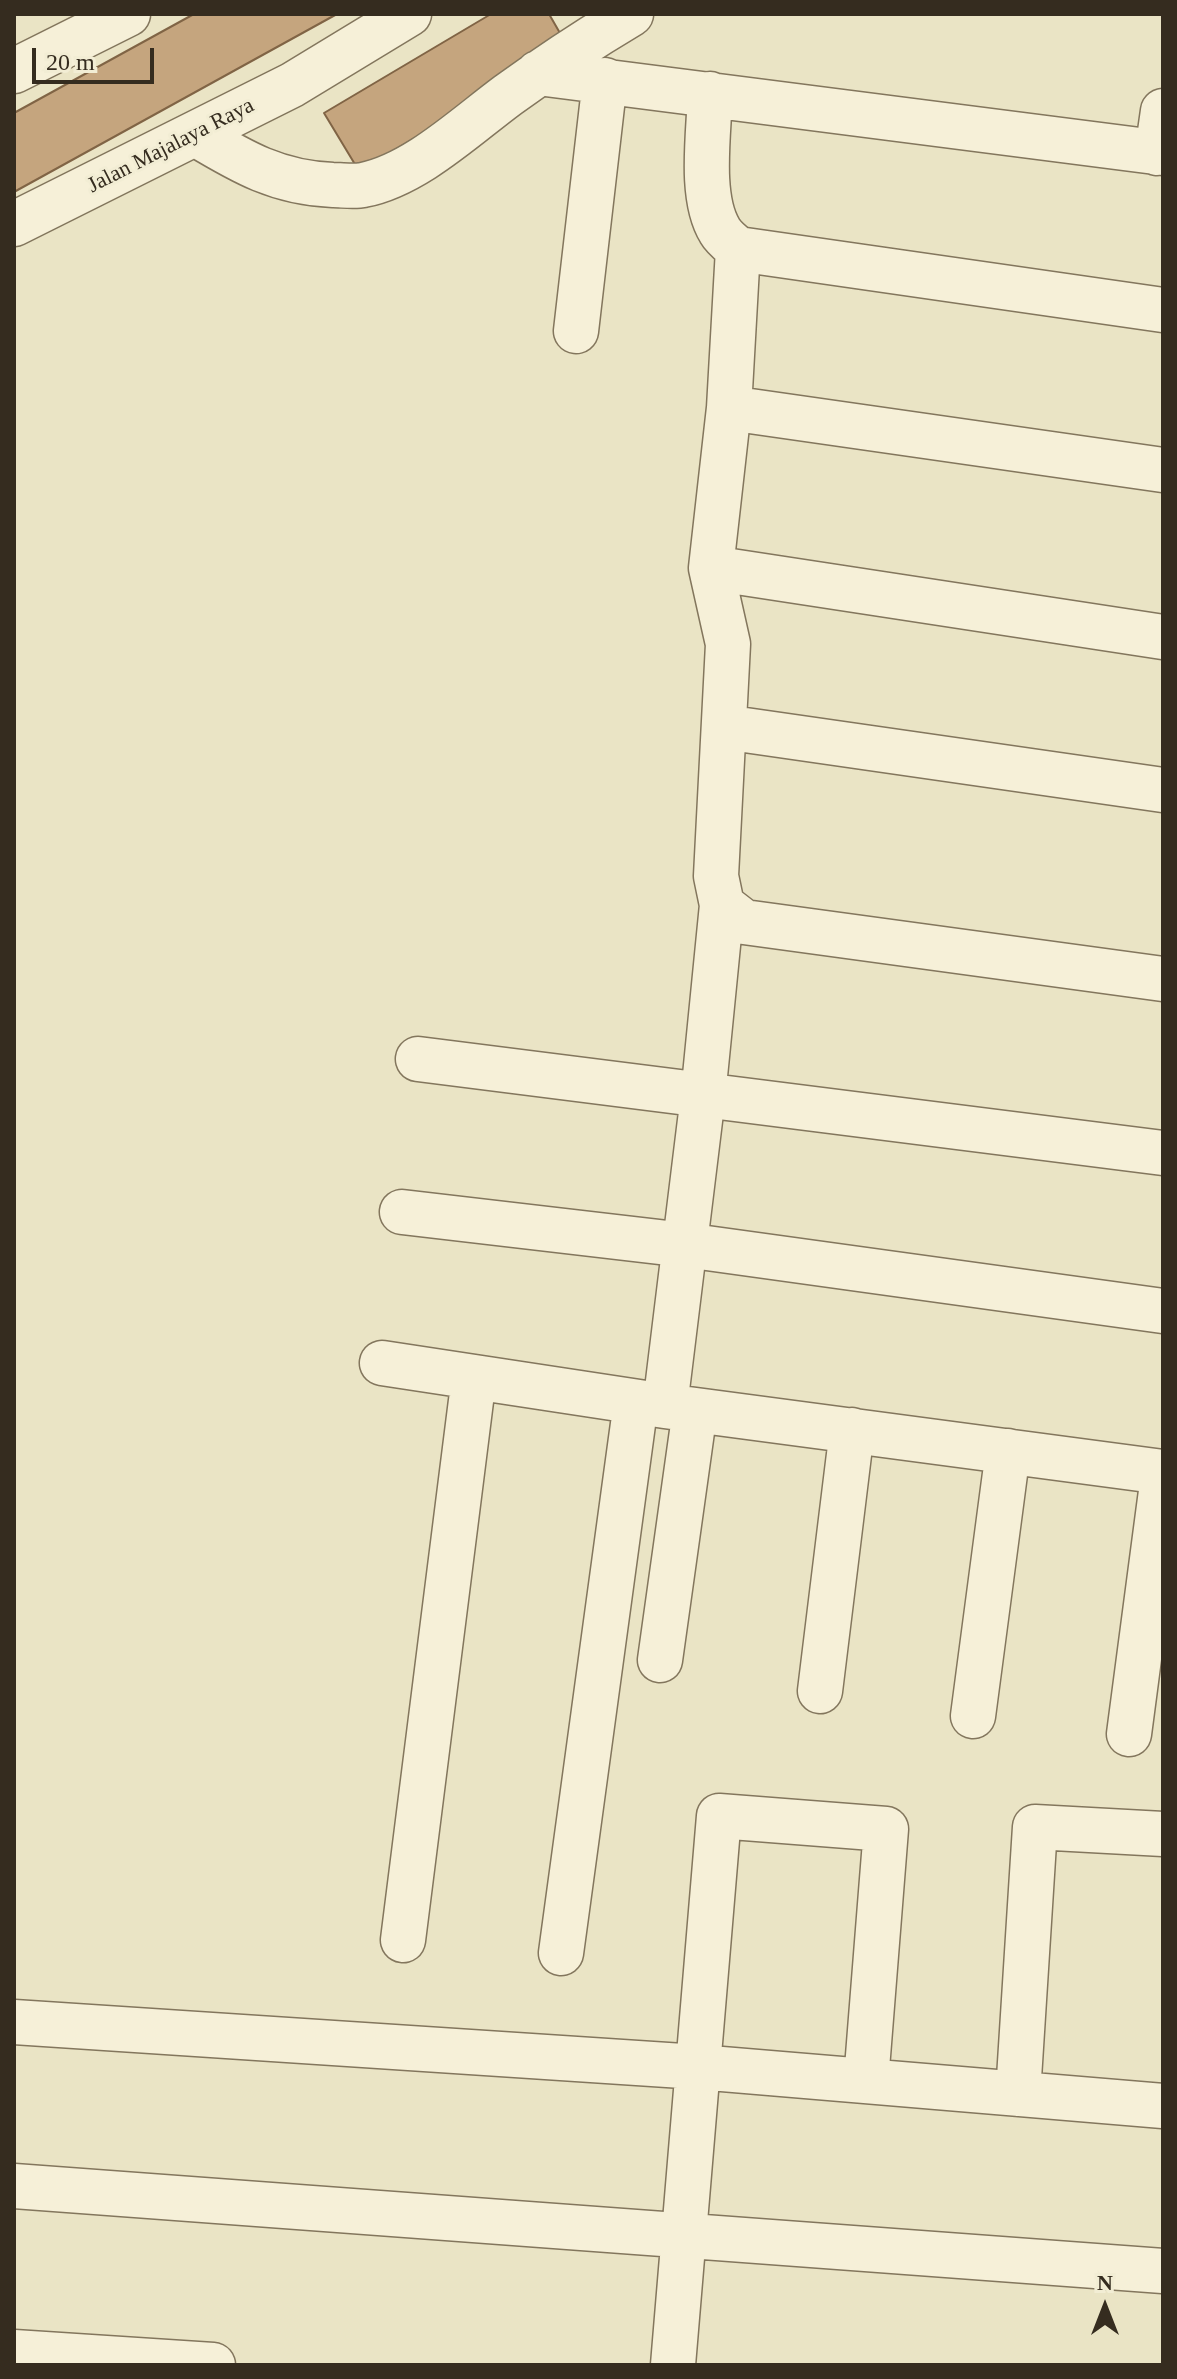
<!DOCTYPE html>
<style>
body{margin:0}
#map{position:relative;width:1177px;height:2379px;overflow:hidden;background:#eae4c5;font-family:"Times New Roman",serif}
canvas{display:block}
.frame{position:absolute;inset:0;border:16px solid #352c1f;pointer-events:none}
.north{position:absolute;left:1065px;top:2267px;width:80px;height:80px;-webkit-text-stroke:6px #f2edd4;paint-order:stroke;rotate:0deg;font-size:22px;font-weight:700;line-height:32px;text-align:center;color:#352c1f}
.north::after{content:'';display:block;margin:auto;width:28px;height:36px;background:#352c1f;clip-path:polygon(50% 0,100% 100%,50% 72%,0 100%)}
.scale{position:absolute;left:32px;top:48px;width:122px;height:36px;box-sizing:border-box;border:4px solid #352c1f;border-top:0;padding-left:10px;font-size:24px;line-height:28px;white-space:nowrap;color:#352c1f;-webkit-text-stroke:6px #f2edd4;paint-order:stroke}
</style>
<div id="map">
<canvas width="1177" height="2379"></canvas>
<div class="frame"></div>
<div class="north">N</div>
<div class="scale">20 m</div>
</div>
<script>
const c = document.querySelector('canvas').getContext('2d');
c.lineJoin = 'round';
function fillPath(path, color) { c.fillStyle = color; c.fill(path, 'evenodd'); }
function strokePath(path, color, width, dash) { c.strokeStyle = color; c.lineWidth = width; c.lineCap = dash ? 'butt' : 'round'; c.setLineDash(dash || []); c.stroke(path); }
function drawText(font, color, halo, rows, align = 'center') {
  c.font = font + ' "Times New Roman",serif'; c.lineWidth = 6; c.setLineDash([]); c.textBaseline = 'middle'; c.strokeStyle = halo; c.fillStyle = color; for (const [text, x, y, turn = 0] of rows) {
    c.save(); c.translate(x, y); c.rotate((+turn || 0) * Math.PI / 180); c.textAlign = isNaN(turn) ? turn : align; if (halo) c.strokeText(text, 0, 0); c.fillText(text, 0, 0); c.restore();
  }
}
const building = new Path2D(`
 M194 14H337L14 192V113Z
 M491 14H549L568 47 359 171 324 113Z`);
fillPath(building, '#c5a57e');
strokePath(building, '#806445', 2);
const minor = new Path2D(`
 M14 71 128 14
 M538 73 1163 153
 M710 94C709 133 699 197 720 231 724 238 732 244 738 249L729 408 711 568 1163 637
 M197 135C242 162 278 183 333 185 342 185 354 187 363 185 415 175 466 126 508 95 548 66 589 39 631 14
 M1157 153 1163 111
 M14 224 292 85 409 14
 M738 249 1163 310
 M576 331 605 80
 M729 408 1163 470
 M711 568 728 644 716 876 722 905 744 922 1163 979
 M724 727 1163 790
 M418 1059 1163 1153
 M402 1212 685 1245 1163 1311
 M382 1363 665 1406 1163 1472
 M665 1406 703 1096 722 905
 M660 1660 695 1410
 M820 1691 852 1430
 M973 1716 1008 1451
 M1129 1734 1163 1476
 M403 1940 474 1377
 M561 1953 636 1402
 M14 2022 698 2067 1163 2106
 M1018 2094 1035 1827 1163 1834
 M14 2186 1163 2271
 M14 2352 213 2365
 M673 2365 719 1816 886 1829 866 2081`);
strokePath(minor, '#83765d', 47);
strokePath(minor, '#f6f0d8', 44);
drawText('22px', '#352c1f', '#f2edd4', [
 ["Jalan Majalaya Raya",171,146,-27]
]);
</script>
